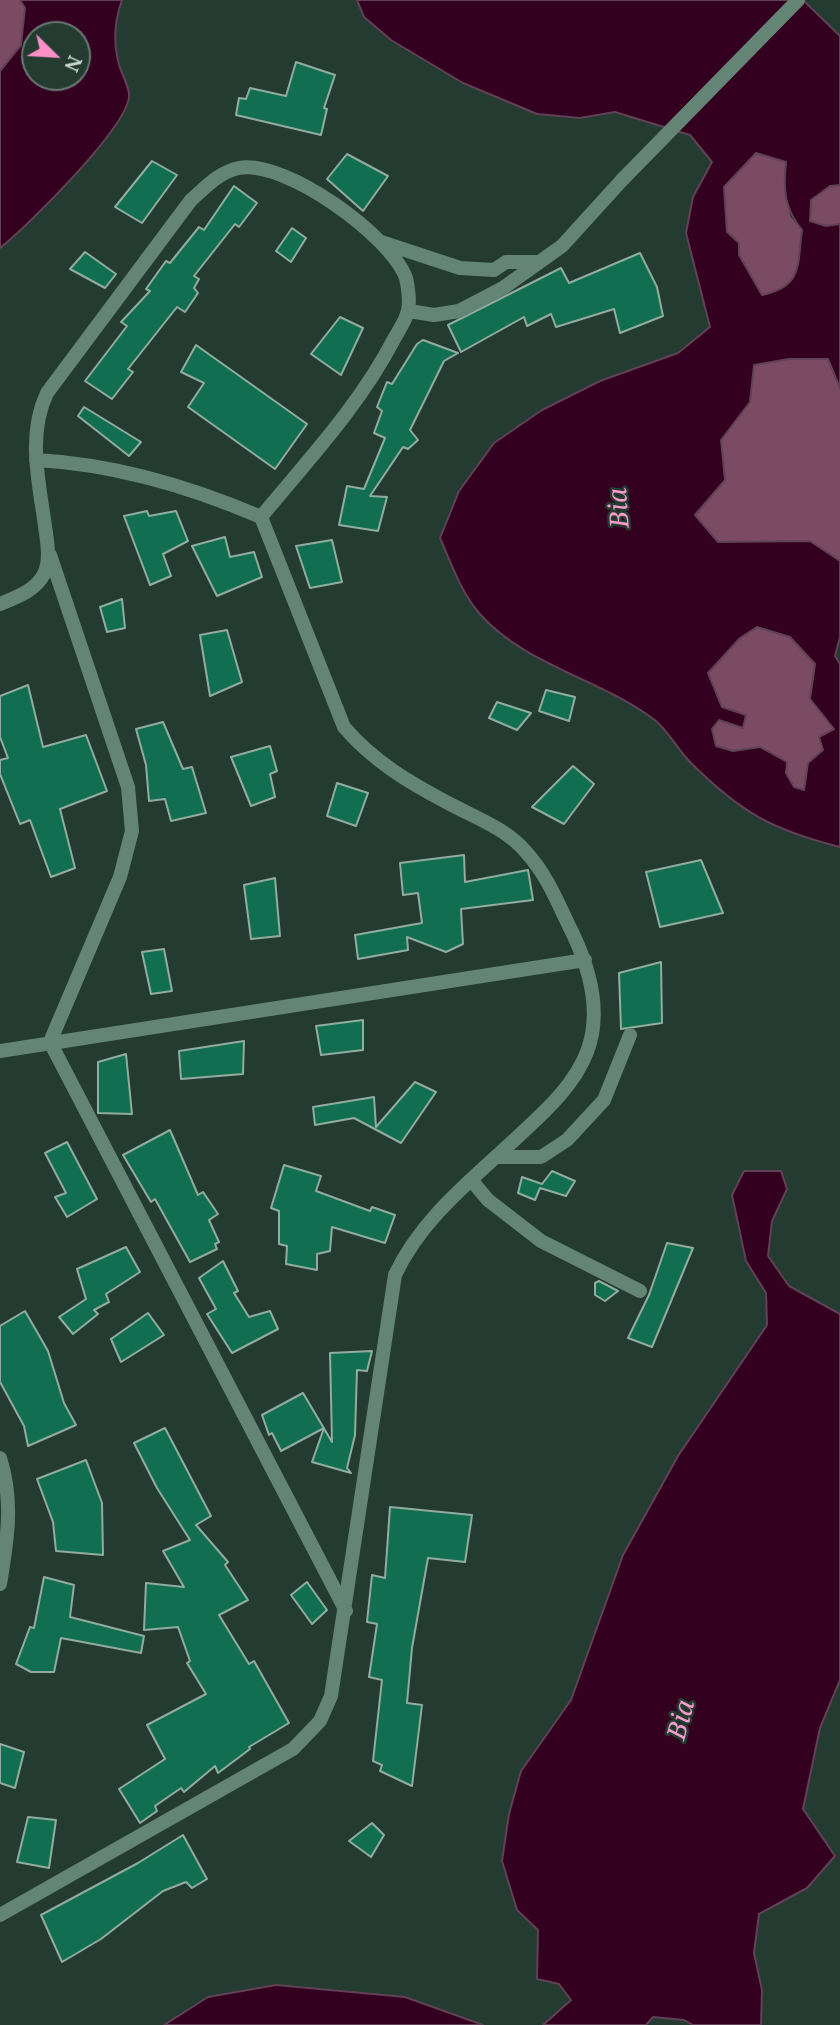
<!DOCTYPE html>
<style>
body{margin:0}
#map{position:relative;width:840px;height:2025px;overflow:hidden;background:#243b31;font-family:"Noto Serif",serif}
canvas{display:block}
.north{position:absolute;left:21px;top:21px;width:70px;height:70px;box-sizing:border-box;background:#243b31;border:2px solid #677a72;border-radius:50%;rotate:114deg;font-size:19px;font-weight:700;line-height:28px;text-align:center;color:#ccd9d3}
.north::after{content:'';display:block;margin:auto;width:24px;height:32px;background:#fa8fc7;clip-path:polygon(50% 0,100% 100%,50% 72%,0 100%)}
</style>
<div id="map">
<canvas width="840" height="2025"></canvas>
<div class="north">N</div>
</div>
<script>
const c = document.querySelector('canvas').getContext('2d');
c.lineJoin = 'round';
function fillPath(path, color) { c.fillStyle = color; c.fill(path, 'evenodd'); }
function strokePath(path, color, width, dash) { c.strokeStyle = color; c.lineWidth = width; c.lineCap = dash ? 'butt' : 'round'; c.setLineDash(dash || []); c.stroke(path); }
function drawText(font, color, halo, rows, align = 'center') {
  c.font = font + ' "Noto Serif",serif'; c.lineWidth = 5; c.setLineDash([]); c.textBaseline = 'middle'; c.strokeStyle = halo; c.fillStyle = color; for (const [text, x, y, turn = 0] of rows) {
    c.save(); c.translate(x, y); c.rotate((+turn || 0) * Math.PI / 180); c.textAlign = isNaN(turn) ? turn : align; if (halo) c.strokeText(text, 0, 0); c.fillText(text, 0, 0); c.restore();
  }
}
fillPath(new Path2D(`
 M0 0H20L25 8 21 45 0 71Z
 M756 153 787 162 790 216 802 230C797 264 805 286 762 295L739 255V243L727 232 724 187Z
 M830 185H840V224L825 226 810 221 811 200Z
 M789 359H828L840 388V561L810 541 718 542 695 515 725 480 721 440 750 402 754 364Z
 M757 627 790 637 815 664 810 699 835 729 823 750 808 763 804 791 794 787 786 773V762L760 747 733 751 716 746 712 729 722 707 708 673 741 638Z`), '#7b4a63');
const water = new Path2D(`
 M20 0H122C114 22 113 45 120 68 123 76 128 85 129 94 132 123 26 228 0 248V71L21 45 25 8ZM35 35H77V77H35Z
 M357 0H803L840 36V185L830 186 811 200 810 221 826 226 840 224V388L828 359H789L754 365 750 402 721 440 725 480 695 515 718 542 810 541 840 561V637L835 656 840 664V847C772 830 740 812 690 762 678 750 669 732 656 721 602 679 525 666 479 613 461 592 451 563 440 538L459 491 494 443 542 410 600 381 678 353 710 327 686 233 693 197 712 162 690 135 615 112 580 118 537 114 463 83 391 40 364 17ZM756 153 786 162C783 189 784 208 802 230 797 264 804 286 762 295L739 255V243L727 232 724 187ZM757 627 790 637 815 664 810 699 834 729 819 737 823 750 808 763 804 790 794 787 786 773 787 762 760 747 733 751 716 746 712 729 719 720 743 728 746 715 722 707 708 673 740 638Z
 M744 1171H781L787 1189 772 1221 768 1256 789 1286 840 1314V1680L820 1728 803 1809 835 1856 807 1888 759 1914 754 1953 762 1990 761 2025H693L684 2020 653 2017 646 2025H543L571 2000 559 1984 537 1979 538 1930 517 1910 502 1861 509 1814 521 1771 571 1700 623 1555 678 1456 767 1325 766 1293 746 1261 732 1195Z
 M276 1985 405 1997 483 2025H164L208 1997Z`);
fillPath(water, '#33001f');
strokePath(water, '#614155', 2);
const building = new Path2D(`
 M296 62 335 75 324 108 327 109 321 135 236 115 239 98 246 99 250 88 286 96Z
 M347 154 388 176 363 211 327 179Z
 M152 161 177 175 142 223 115 207Z
 M234 186 257 203 239 227 235 224 194 276 199 279 194 288 198 293 185 312 177 307 128 369 133 372 112 399 85 381 127 326 121 322 150 291 146 289 166 261 170 263 199 227 204 230Z
 M292 228 306 238 291 262 276 251Z
 M85 252 116 274 105 288 70 269Z
 M640 253 657 287 663 316 620 333 614 309 556 327 551 314 527 326 524 317 461 352 448 325 561 268 569 283Z
 M340 317 363 328 341 375 311 354Z
 M423 340 458 353 444 361 410 430 418 440 408 449 403 447 370 496 387 497 378 531 339 525 347 486 364 489 385 438 374 433 382 411 377 407 387 382 392 384 417 344Z
 M196 345 307 424 275 469 188 407 204 383 181 372Z
 M84 407 141 442 129 456 78 416Z
 M147 511 149 516 176 511 188 541 163 554 171 576 150 585 124 516Z
 M225 537 230 557 254 552 262 577 217 596 192 546Z
 M332 540 342 582 310 588 296 546Z
 M122 599 125 628 107 632 100 607Z
 M227 630 242 682 210 696 200 635Z
 M28 685 43 747 86 735 107 791 60 809 75 868 51 877 30 820 20 824 0 774V760L8 758 0 737V696Z
 M546 690 575 697 569 721 539 711Z
 M497 702 531 713 517 730 489 718Z
 M163 722 183 769 192 767 206 813 171 821 165 799 149 801 146 765 136 729Z
 M270 746 277 771 270 774 275 797 251 806 231 757Z
 M573 766 594 784 564 824 532 807Z
 M337 783 368 793 356 826 327 816Z
 M464 855 465 882 528 870 533 900 461 909 463 944 446 952 407 937 408 950 358 959 355 935 422 923 418 893 403 895 400 863Z
 M701 860 723 913 660 927 646 872Z
 M275 878 280 936 251 939 244 885Z
 M164 949 172 991 151 994 142 952Z
 M661 962 662 1023 621 1029 619 973Z
 M363 1020V1050L321 1055 316 1026Z
 M244 1041 243 1074 181 1079 179 1051Z
 M126 1054 132 1114 98 1113V1062Z
 M415 1082 436 1092 401 1143 354 1118 315 1125 313 1107 374 1097 376 1127Z
 M170 1130 198 1195 203 1192 218 1214 209 1220 219 1242 215 1244 217 1249 190 1262 155 1199 151 1202 123 1155Z
 M67 1142 97 1199 67 1217 55 1197 66 1193 45 1153Z
 M284 1165 321 1176 316 1191 370 1211 372 1207 395 1215 385 1243 332 1227 330 1251 317 1254V1270L286 1264 287 1246 279 1244V1211L271 1208Z
 M552 1171 575 1181 566 1196 540 1188 535 1200 518 1193 522 1177 542 1184Z
 M667 1243 693 1248 652 1347 628 1338 649 1295Z
 M126 1247 140 1272 106 1294 109 1302 94 1310 98 1314 73 1334 59 1317 86 1299 77 1269Z
 M223 1261 238 1291 234 1293 249 1317 270 1311 278 1329 232 1353 207 1314 216 1309 199 1278Z
 M599 1281 618 1291 605 1301 595 1295V1283Z
 M25 1311 48 1351 64 1403 76 1425 28 1446 24 1426 0 1382V1326Z
 M148 1313 164 1335 121 1362 111 1339Z
 M372 1351 367 1371 357 1370 355 1435 347 1468 351 1473 312 1462 324 1428 281 1451 272 1433 269 1435 262 1415 303 1393 332 1442 330 1353Z
 M165 1428 211 1516 196 1525 228 1562 225 1565 248 1600 219 1615 249 1664 254 1661 289 1723 249 1747 250 1749 218 1773 215 1766 184 1792 181 1788 155 1806 157 1811 140 1823 119 1789 165 1759 147 1725 206 1694 187 1663 190 1661 178 1627 144 1630 146 1583 184 1587 163 1551 190 1540 157 1488 134 1443Z
 M86 1460 102 1503 103 1555 56 1551 53 1522 37 1479Z
 M390 1507 472 1515 465 1562 428 1558 412 1648 407 1703 422 1705 412 1786 380 1771 382 1765 373 1761 382 1680 369 1677 377 1624 367 1622 372 1575 385 1578Z
 M44 1577 74 1585 70 1617 144 1636 141 1653 61 1638 54 1672H31L16 1664 30 1627 34 1628Z
 M307 1582 327 1610 312 1624 291 1595Z
 M0 1744 24 1752 15 1788 0 1783Z
 M28 1817 56 1820 49 1868 17 1862Z
 M372 1823 384 1835 371 1857 349 1841Z
 M183 1835 207 1879 192 1888 186 1882 163 1891 101 1939 62 1962 41 1915 138 1863Z`);
fillPath(building, '#126e51');
strokePath(building, '#92aca0', 2);
strokePath(new Path2D(`
 M381 242 460 268 494 270 506 262H539
 M409 311 434 315 459 311 503 288 562 246 622 180 798 0
 M36 460C112 464 191 487 261 517
 M50 555 128 787 132 831 120 877 50 1042 346 1611
 M0 604C17 597 35 591 44 574 51 560 47 541 45 526 39 482 27 435 47 393L191 200C206 187 219 172 239 168 285 159 391 236 406 278 408 286 410 302 408 310 407 319 399 330 394 339 360 405 308 460 261 517L344 727C374 762 410 783 450 804 476 818 507 829 526 852 548 876 559 906 573 934 590 970 602 1013 587 1052 575 1083 549 1108 525 1130 478 1175 423 1215 395 1275L331 1696 320 1721 293 1749 0 1915
 M0 1051 585 960
 M497 1157H541L567 1140 604 1100 630 1035
 M472 1181 488 1200 541 1241 640 1291`), '#648476', 14);
strokePath(new Path2D(`
 M0 1458C14 1501 7 1542 0 1584`), '#648476', 14);
drawText('italic 26px', '#f99ccb', '#243b31', [
 ["Bia",620,508,-94],
 ["Bia",682,1720,-75]
]);
</script>
